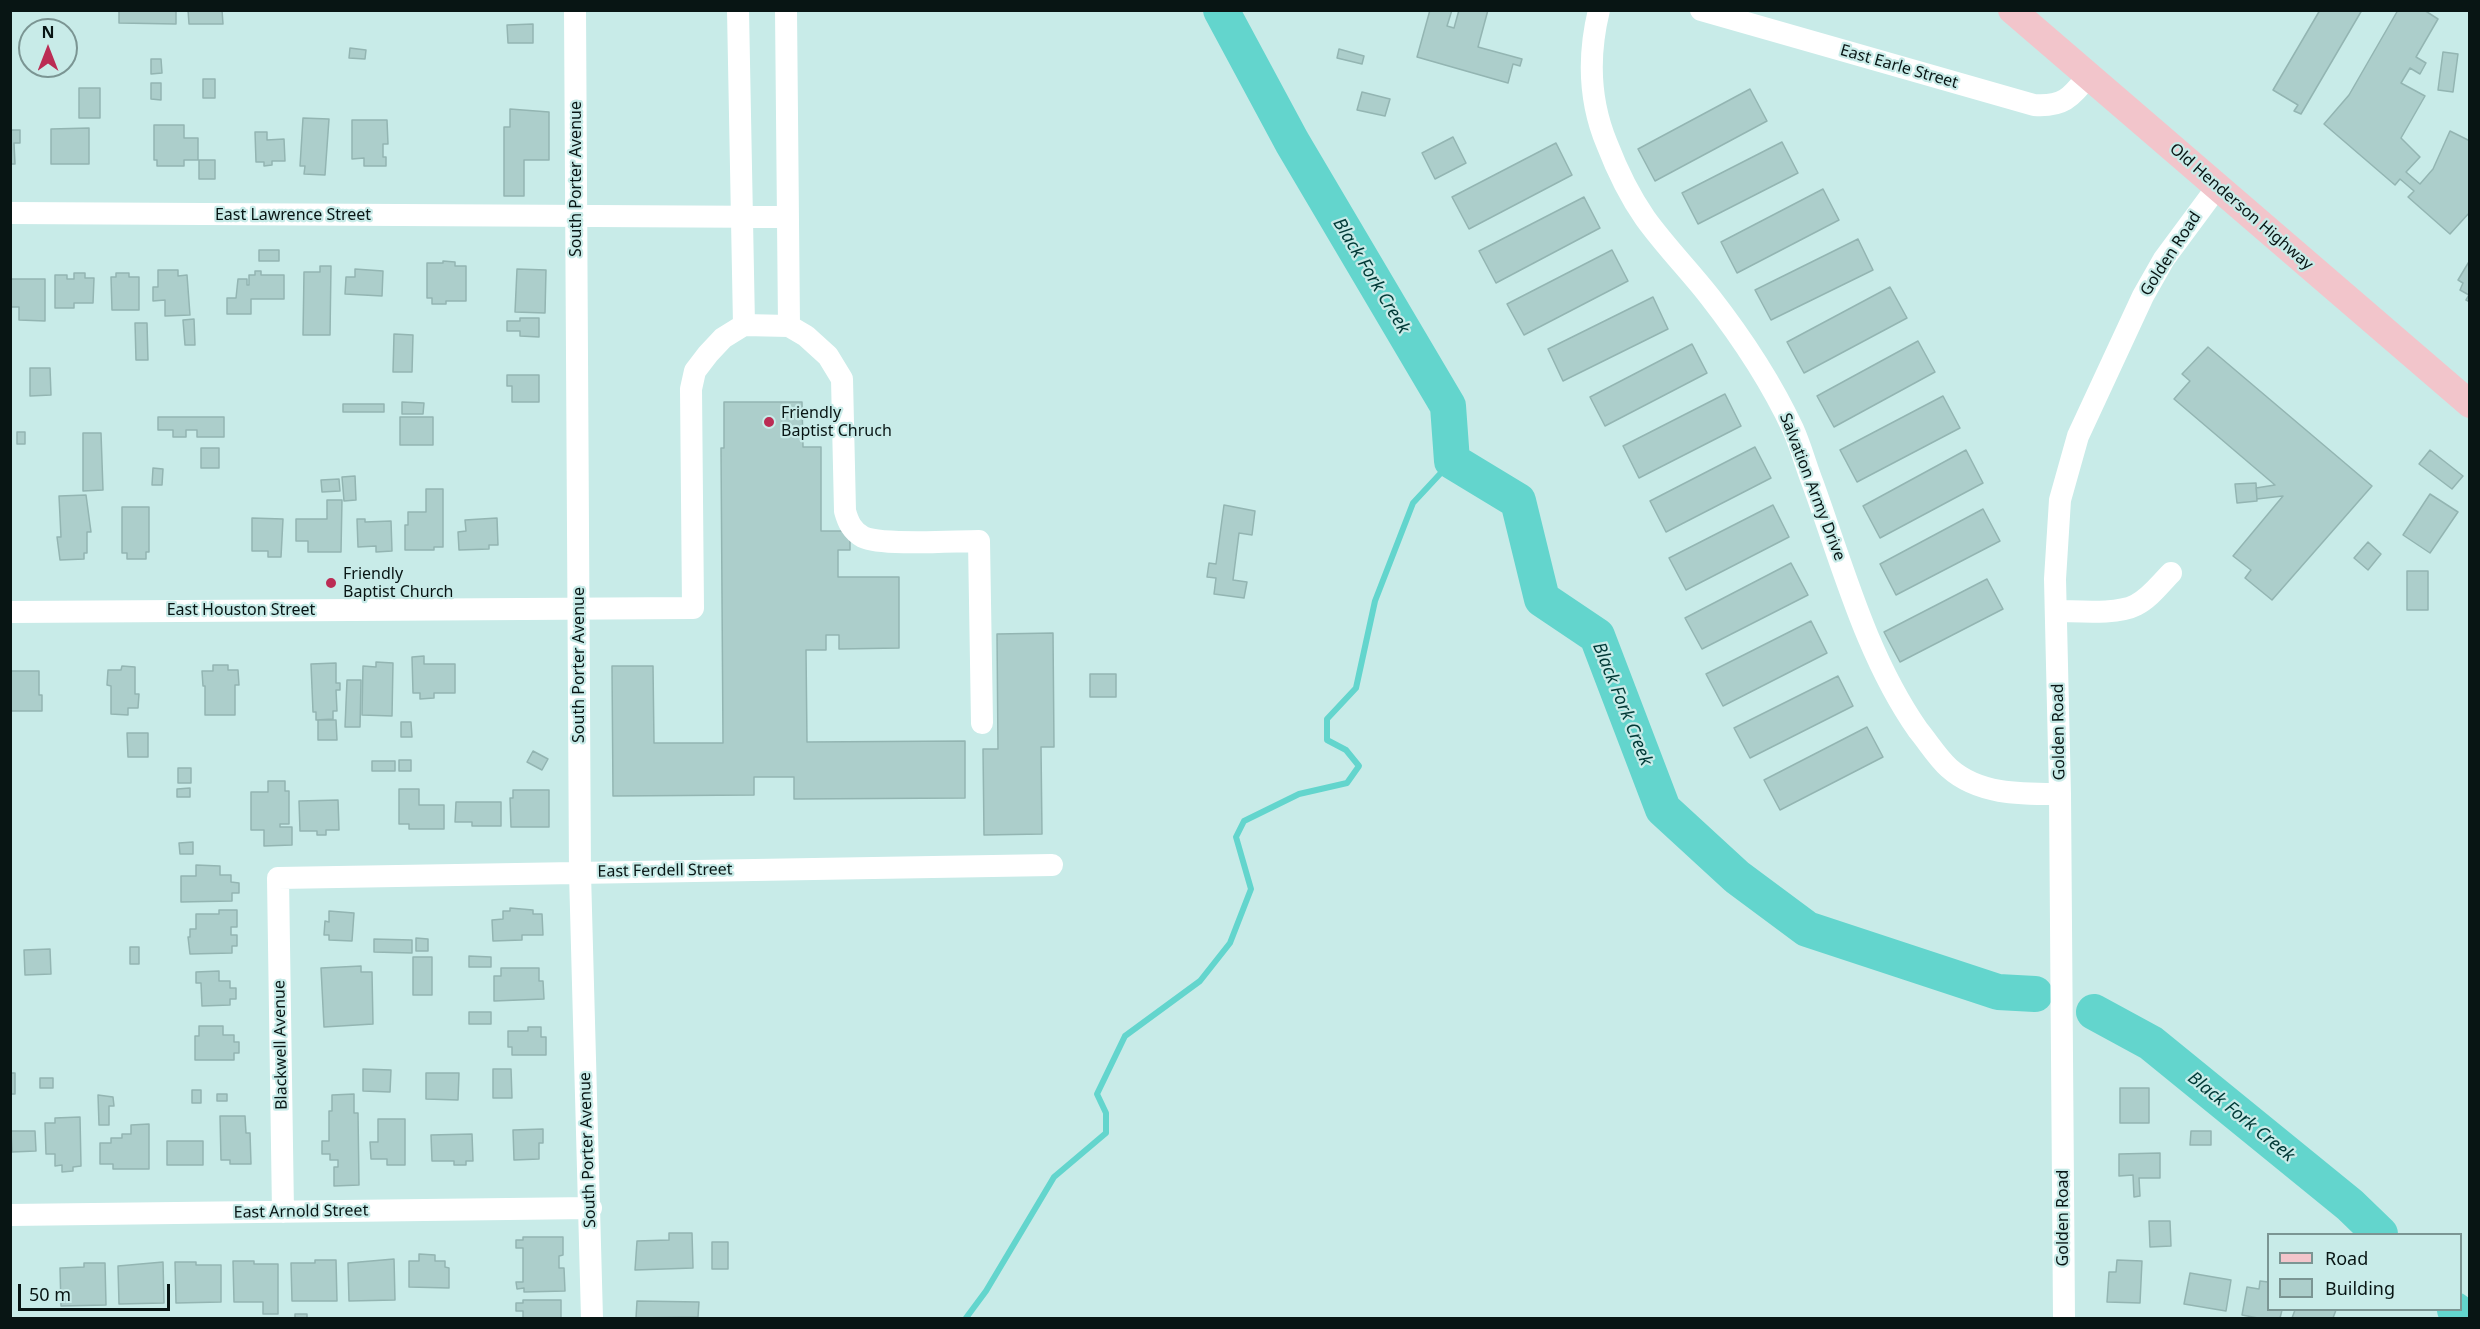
<!DOCTYPE html>
<style>
body{margin:0}
#map{position:relative;width:2480px;height:1329px;overflow:hidden;background:#c8ebe8;font-family:"Noto Sans",sans-serif}
canvas{display:block}
.frame{position:absolute;inset:0;border:12px solid #081514;pointer-events:none}
.legend{position:absolute;left:2267px;top:1233px;width:195px;height:78px;box-sizing:border-box;background:#c8ebe8;border:2px solid #7b9593;margin:0;padding:8px 10px;list-style:none;font-size:18px;color:#081514}
.legend li{display:flex;align-items:center;gap:12px;height:30px}
.legend b{width:30px;border:2px solid #7b9593}
.north{position:absolute;left:18px;top:18px;width:60px;height:60px;box-sizing:border-box;background:#c8ebe8;border:2px solid #7b9593;border-radius:50%;rotate:0deg;font-size:16px;font-weight:700;line-height:24px;text-align:center;color:#081514}
.north::after{content:'';display:block;margin:auto;width:21px;height:27px;background:#bb2c54;clip-path:polygon(50% 0,100% 100%,50% 72%,0 100%)}
.scale{position:absolute;left:18px;top:1284px;width:152px;height:27px;box-sizing:border-box;border:3px solid #081514;border-top:0;padding-left:8px;font-size:18px;line-height:21px;white-space:nowrap;color:#081514;-webkit-text-stroke:4px #c8ebe8;paint-order:stroke}
</style>
<div id="map">
<canvas width="2480" height="1329"></canvas>
<div class="frame"></div>
<ul class="legend">
<li><b style="height:8px;background:#f2c5cb"></b>Road</li>
<li><b style="height:16px;background:#accecb"></b>Building</li>
</ul>
<div class="north">N</div>
<div class="scale">50 m</div>
</div>
<script>
const c = document.querySelector('canvas').getContext('2d');
c.lineJoin = 'round';
function strokePath(path, color, width, dash) { c.strokeStyle = color; c.lineWidth = width; c.lineCap = dash ? 'butt' : 'round'; c.setLineDash(dash || []); c.stroke(path); }
function fillPath(path, color) { c.fillStyle = color; c.fill(path, 'evenodd'); }
function drawText(font, color, halo, rows, align = 'center') {
  c.font = font + ' "Noto Sans",sans-serif'; c.lineWidth = 4.5; c.setLineDash([]); c.textBaseline = 'middle'; c.strokeStyle = halo; c.fillStyle = color; for (const [text, x, y, turn = 0] of rows) {
    c.save(); c.translate(x, y); c.rotate((+turn || 0) * Math.PI / 180); c.textAlign = isNaN(turn) ? turn : align; if (halo) c.strokeText(text, 0, 0); c.fillText(text, 0, 0); c.restore();
  }
}
strokePath(new Path2D(`
 M966 1318 986 1291 1054 1177 1106 1133V1113L1097 1094 1125 1036 1200 981 1230 943 1251 889 1236 837 1244 821 1299 794 1347 783 1359 766 1346 750 1327 740V719L1356 688 1375 601 1413 503 1452 461`), '#63d5cd', 6);
strokePath(new Path2D(`
 M1221 10 1292 142 1448 406 1452 461 1518 501 1542 599 1597 636 1663 809 1737 877 1807 929 1998 992 2035 994
 M2094 1012 2151 1043 2350 1205 2380 1234
 M2455 1310 2465 1318`), '#63d5cd', 36);
const building = new Path2D(`
 M119 10H176V24L119 23Z
 M188 10H222L223 24H189Z
 M1430 10H1452L1447 26 1454 28 1459 10H1488L1478 47 1522 59 1520 66 1513 64 1508 83 1417 57Z
 M2320 10H2362L2301 114 2294 111 2298 105 2273 90Z
 M2398 10H2424L2438 19 2416 57 2426 63 2420 74 2410 68 2401 83 2425 96 2401 138 2420 157 2406 172 2420 184 2433 169 2450 131 2470 141V212L2450 234 2408 197 2414 191 2400 179 2395 185 2324 124 2349 95Z
 M533 24V43H508L507 25Z
 M350 48 366 50 365 59 349 58Z
 M1339 49 1364 56 1362 64 1337 58Z
 M2443 52 2458 54 2453 92 2438 90Z
 M151 59H161L162 73 151 74Z
 M203 79H215V98H203Z
 M151 83H161V100L151 99Z
 M79 88H100V118H79Z
 M1750 89 1767 121 1655 181 1638 149Z
 M1362 92 1390 99 1385 116 1357 110Z
 M510 109 549 112V160H524V196H504V127H510Z
 M303 118 329 119 325 175 304 174 305 166H300Z
 M352 120H387L388 144H383V157H386V166H364V158L352 159Z
 M154 125H184V138H198V160H184V166H157V160H154Z
 M89 128V164H51V129Z
 M10 130H20V143H14L15 164H10Z
 M255 132H267V140L284 139 285 161H272V165L264 166V162H256Z
 M1453 137 1466 163 1435 179 1422 153Z
 M1782 142 1798 173 1698 224 1682 193Z
 M1556 143 1572 175 1469 229 1452 197Z
 M199 160H215V179H199Z
 M1823 189 1839 220 1737 273 1721 242Z
 M1584 197 1600 228 1496 283 1479 251Z
 M1858 239 1873 270 1771 320 1755 290Z
 M259 250H279V261H259Z
 M1612 250 1628 281 1524 335 1507 304Z
 M2470 260V302L2466 300 2469 295 2460 290 2463 283 2458 280Z
 M443 261 455 262V266H466V301H446V304H432V298H427V263H443Z
 M320 266H331L330 335H303L304 272H320Z
 M355 269 383 271 382 296 345 294 346 277H355Z
 M517 269 546 270 545 313 515 312Z
 M158 270H178V276L187 275 190 315 165 316V300L153 301V287H158Z
 M255 271H261V275H284V299H251V314H227V298H236L238 279H247V285H249V275H255Z
 M74 273H85V278H94L93 303H74V308H55V275H67V279H74Z
 M116 273H129V277H139V310H112L111 277H116Z
 M10 279H45V321L19 320V307H10Z
 M1890 287 1907 318 1804 373 1787 342Z
 M1653 297 1668 329 1563 381 1548 349Z
 M520 318H539V337L520 336V331H507V321H520Z
 M194 319 195 345H185L183 320Z
 M135 323H147L148 360H136Z
 M394 334 413 335 412 372H393Z
 M1918 341 1935 372 1834 427 1817 396Z
 M1692 344 1707 373 1605 426 1590 397Z
 M2208 347 2372 486 2272 600 2245 578 2251 570 2233 556 2283 496 2257 499 2256 488 2275 485 2174 399 2190 381 2182 374Z
 M30 368H50L51 395 30 396Z
 M507 375H539V402H512V386H507Z
 M1725 394 1741 426 1639 478 1623 446Z
 M1943 396 1960 428 1857 482 1840 450Z
 M402 402 424 403 423 414H402Z
 M724 402H802L803 447H821V531H850V550H838V577H899V648L839 649V635H826V650H806L807 742 965 741V798L794 799V777H754V795L613 796 612 666H653L654 743H723L721 448H724Z
 M343 404H384V412H343Z
 M158 417H224V437H197V430H186V437H173V430H158Z
 M400 417H433V445H400Z
 M17 432H25V444H17Z
 M83 433H101L103 490 83 491Z
 M1755 447 1771 478 1666 532 1650 501Z
 M201 448H219V468H201Z
 M1966 450 1983 483 1880 538 1863 506Z
 M2430 450 2463 476 2452 489 2419 464Z
 M153 468 163 469 162 485H152Z
 M355 476 356 500 344 501 342 477Z
 M339 479 340 491 322 492 321 480Z
 M2256 483 2257 501 2237 503 2235 484Z
 M426 489H443V547H434V550H405V525H408V512H426Z
 M2430 494 2458 512 2430 553 2403 535Z
 M86 495 91 532H87V553H84V559L60 560 57 537H61L59 496Z
 M327 500H342L341 552H308V541H296V519H327Z
 M1224 505 1255 511 1252 535 1239 533 1233 580 1247 582 1244 598 1214 594 1216 578 1207 577 1209 563 1216 564Z
 M1773 505 1789 537 1686 590 1669 558Z
 M122 507H149V552H146V559H127V553H122Z
 M1983 509 2000 541 1896 595 1880 564Z
 M252 518 283 519 281 557H268V551H252Z
 M497 518 498 545H489V549L459 550 458 532 466 531 465 520Z
 M357 519H365V522L391 521 392 551 376 552V546L358 547Z
 M2368 542 2381 554 2368 570 2354 558Z
 M1791 563 1808 595 1702 649 1685 618Z
 M2407 571H2428V610H2407Z
 M1987 579 2003 609 1900 662 1884 632Z
 M1811 621 1827 653 1723 706 1706 674Z
 M1053 633 1054 747H1041L1042 834 984 835 983 749H998L997 634Z
 M424 656V664H455V693H434V698L420 699V693H413L412 657Z
 M376 662 393 663 392 716 362 715 363 666 376 667Z
 M336 663V683H340V690H336L337 711H333V719L316 720V712H313L311 664Z
 M213 665H228V670H238L239 685H235V715H205V686H203L202 671H213Z
 M122 666 135 667V694H139L138 708H128V715L111 714V686L107 685 108 670H121Z
 M10 671H39V695H42V711H10Z
 M1090 674H1116V697H1090Z
 M1838 676 1853 706 1750 758 1734 728Z
 M347 680H361L360 727H345Z
 M318 720H336L337 740H318Z
 M401 722H411L412 737H401Z
 M1867 727 1883 757 1780 810 1764 780Z
 M127 733H148V757H128Z
 M533 751 548 759 542 770 527 762Z
 M399 760H411V771H399Z
 M372 761H395V771H372Z
 M178 768H191V783H178Z
 M268 781H285V791H289V824H280V827H292V845L264 846V830H251V792H268Z
 M190 788V797H177V789Z
 M399 789H419V805H444V829H409V824H399Z
 M513 790H549V827H511L510 798H513Z
 M338 800 339 830H326V835H317V831H300L299 801Z
 M456 802H501V826H472V822H455Z
 M193 842V854H180L179 843Z
 M196 865 220 866V875H231V882L239 883V893H232V901L181 902V876H196Z
 M510 908 533 910V914H542L543 935H522V940L493 941 492 920 503 919V911H510Z
 M219 910H237V927H231V935H237V946H232V953L190 954 188 937H190V929H196V914H219Z
 M329 911 354 913 352 941 329 940V935H324L325 921 329 922Z
 M416 938 428 939V951H416Z
 M374 939 412 940V953L374 952Z
 M130 947H139V964H130Z
 M50 949 51 974 25 975 24 950Z
 M469 956 491 957V967H469Z
 M413 957H432V995H413Z
 M361 966V972H372L373 1024 324 1027 321 968Z
 M501 968H539V981H543L544 999 494 1001V976H501Z
 M219 971V981H230V988H236V999H230V1005L202 1006 201 983H196V972Z
 M469 1012H491V1024H469Z
 M199 1026H223V1035H234V1042H239V1053H234V1060H195V1036H199Z
 M528 1027H541V1037H546V1055H512V1047H508V1031H528Z
 M363 1069 391 1070 390 1092 363 1091Z
 M493 1069H511L512 1098H493Z
 M10 1073H15V1094H10Z
 M426 1073H459L458 1100 426 1099Z
 M40 1078H53V1088H40Z
 M2120 1088H2149V1123H2120Z
 M192 1090H201V1103H192Z
 M217 1094H227V1101H217Z
 M354 1094V1113H358L359 1185 334 1186V1167H338V1160H330V1154H322V1141H329V1111H332V1095Z
 M98 1095 113 1097 114 1106H109V1125H99Z
 M220 1116H245L246 1133H250L251 1164H230V1160H221Z
 M80 1117 81 1166 73 1167V1171L62 1172V1165L55 1166V1154H46L45 1123H55V1118Z
 M378 1119H405V1165H387V1159H371L370 1142H378Z
 M149 1124V1169H113V1164H100V1143H111V1138H122V1134H131V1125Z
 M543 1129V1143H539V1159L514 1160 513 1130Z
 M11 1131H35L36 1151 12 1152Z
 M2191 1131H2211V1145H2190Z
 M472 1134 473 1161H466V1165H454V1161H432L431 1135Z
 M167 1141H203V1165H167Z
 M2160 1153V1178H2139L2140 1196 2134 1197 2133 1175 2119 1176V1154Z
 M2149 1221H2170L2171 1246 2150 1247Z
 M669 1233H692L693 1268 635 1270 637 1241 669 1240Z
 M523 1237H563V1255L559 1256V1268H564L565 1291 524 1292V1288L517 1289 516 1282H523V1248H516V1240H523Z
 M712 1242H728V1269H712Z
 M419 1254 435 1255V1261H445V1267L449 1268V1288L409 1287V1261H419Z
 M394 1259 395 1300 349 1301 348 1263Z
 M315 1260H336L337 1301H292L291 1263H315Z
 M2117 1260 2142 1261 2140 1303 2107 1302 2109 1272H2116Z
 M233 1261H254V1264H278V1314H263V1302H234Z
 M163 1262 164 1303 119 1304 118 1266Z
 M175 1262H196V1265H221V1302L176 1303Z
 M84 1263H105L106 1305 61 1306 60 1268 84 1267Z
 M2190 1273 2231 1280 2226 1311 2184 1304Z
 M2260 1281 2268 1282V1310H2282L2280 1318H2258L2242 1315 2247 1287 2259 1289Z
 M523 1300H561V1318H523V1311H516V1303H523Z
 M637 1301 699 1302 698 1317 636 1318Z
 M2295 1310H2336L2333 1318H2292Z
 M295 1314H307V1318H295Z`);
fillPath(building, '#accecb');
strokePath(building, '#93b5b2', 1.5);
strokePath(new Path2D(`
 M575 10 580 873 592 1318
 M738 10 744 325
 M786 10 789 326
 M1599 10C1588 55 1589 101 1607 144 1617 170 1629 195 1645 218 1665 246 1689 270 1710 297 1742 338 1771 382 1793 429 1801 447 1806 466 1813 484 1843 567 1867 657 1918 730 1928 742 1937 757 1949 768 1979 795 2022 794 2060 794
 M1701 10 2034 105C2064 107 2071 97 2088 76
 M10 213 788 217
 M2056 611C2077 611 2117 615 2136 605 2150 598 2160 584 2171 573
 M10 612 693 608 691 389 695 371 708 354 723 338 744 325 789 326 806 336 828 356 842 379 845 511C848 522 852 531 863 537 882 546 954 541 979 541L982 723
 M283 1212 278 878 1052 865
 M10 1215 591 1208
 M2064 1318 2060 794 2055 579 2060 500 2078 436 2143 296 2164 259 2218 186`), '#fff', 22);
strokePath(new Path2D(`
 M2012 10 2470 404`), '#f2c5cb', 28);
for (const [x, y, r, color] of [
 [769,422,6,"#bb2c54"],
 [331,583,6,"#bb2c54"]
]) { const dot = new Path2D(); dot.arc(x, y, r, 0, 2 * Math.PI); c.fillStyle = color; c.fill(dot); strokePath(dot, '#c8ebe8', 2); }
drawText('16px', '#081514', '#c8ebe8', [
 ["East Earle Street",1899,67,16],
 ["South Porter Avenue",576,179,-90],
 ["Old Henderson Highway",2241,207,41],
 ["East Lawrence Street",293,215],
 ["Golden Road",2171,254,-57],
 ["Salvation Army Drive",1812,487,69],
 ["East Houston Street",241,610],
 ["South Porter Avenue",579,665,-90],
 ["Golden Road",2059,732,-91],
 ["East Ferdell Street",665,871,-1],
 ["Blackwell Avenue",281,1045,-91],
 ["South Porter Avenue",588,1150,-92],
 ["East Arnold Street",301,1212,-1],
 ["Golden Road",2063,1218,-90]
]);
drawText('16px', '#081514', '#c8ebe8', [
 ["Friendly",781,413],
 ["Baptist Chruch",781,431],
 ["Friendly",343,574],
 ["Baptist Church",343,592]
], 'left');
drawText('italic 18px', '#003936', '#c8ebe8', [
 ["Black Fork Creek",1371,276,59],
 ["Black Fork Creek",1622,704,68],
 ["Black Fork Creek",2241,1117,39]
]);
</script>
